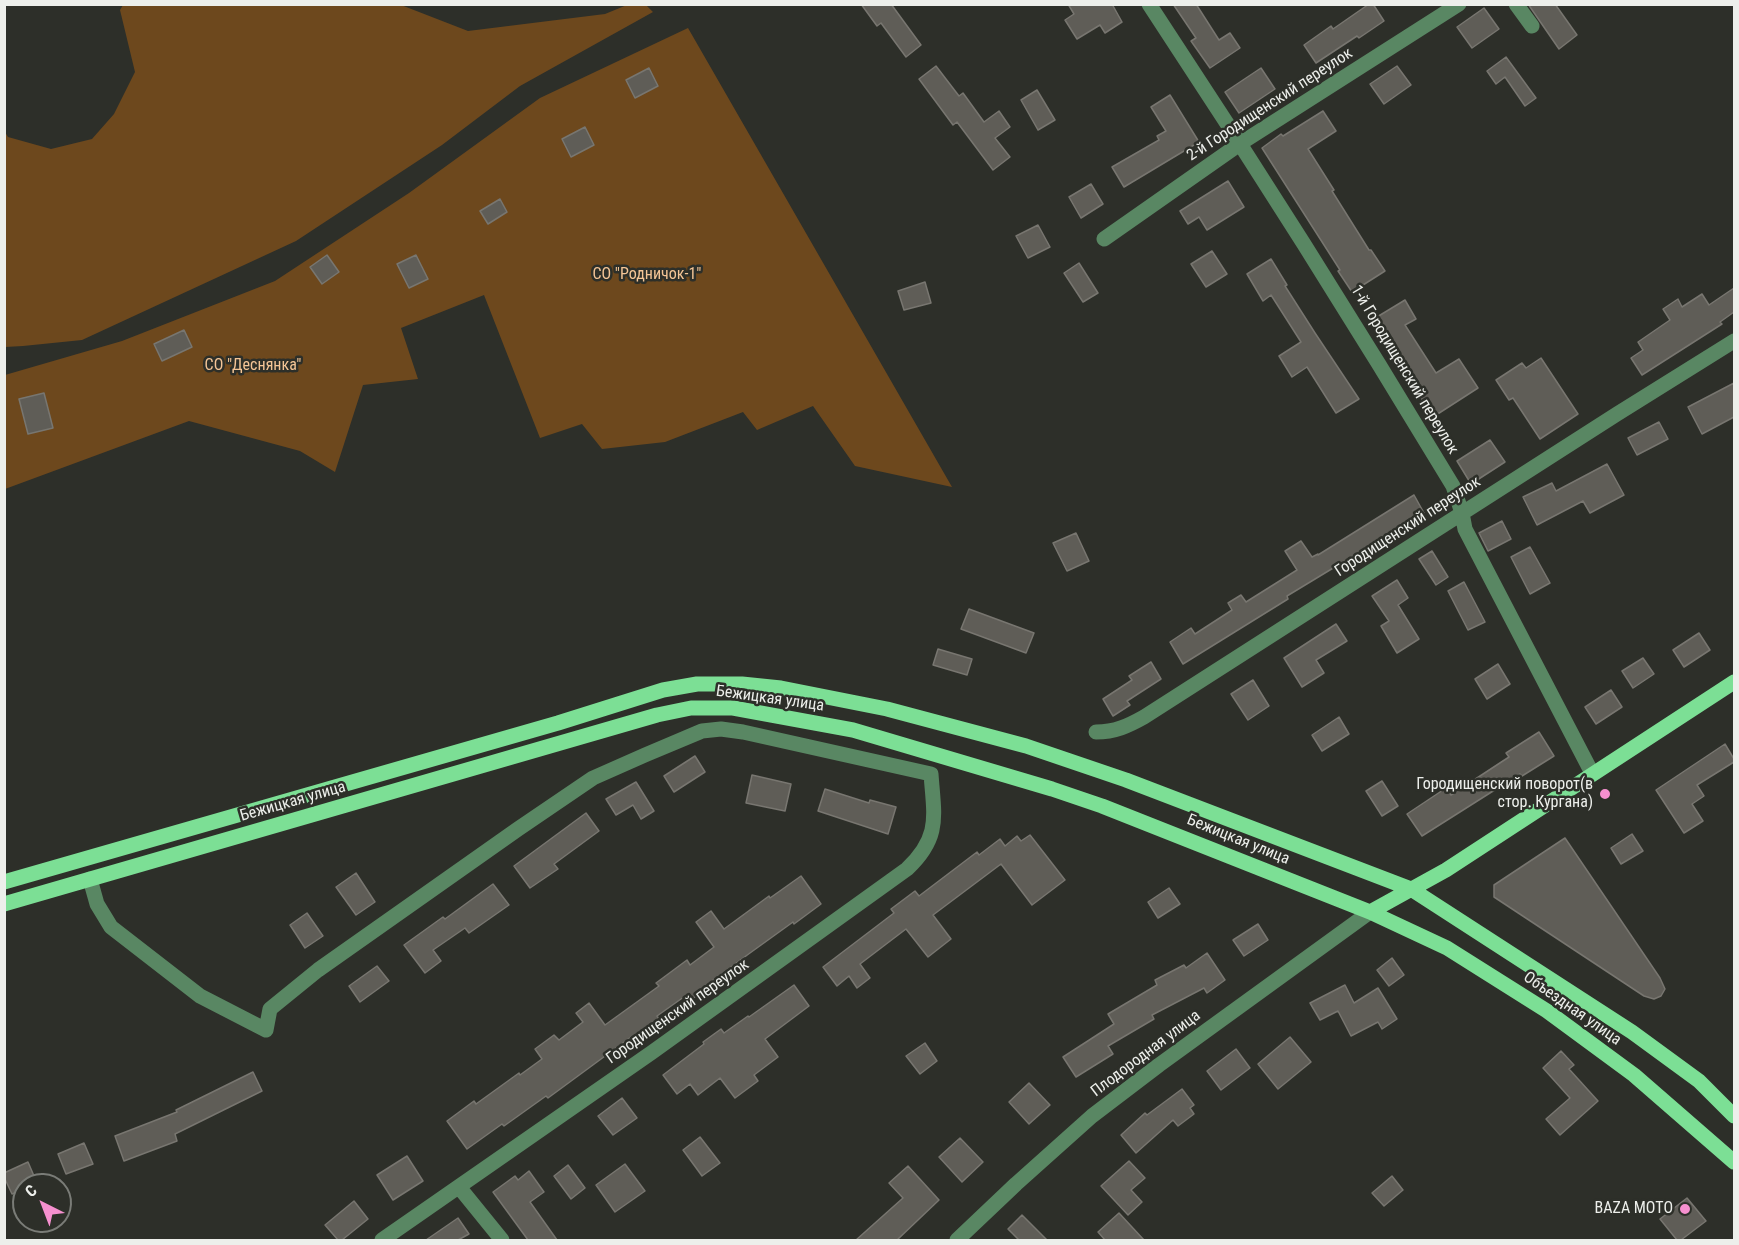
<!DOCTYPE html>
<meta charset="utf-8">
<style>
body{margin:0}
#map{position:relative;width:1739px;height:1245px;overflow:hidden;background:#2d2f29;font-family:"Roboto Condensed",sans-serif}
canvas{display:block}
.frame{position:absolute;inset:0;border:6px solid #edefeb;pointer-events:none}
.north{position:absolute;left:12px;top:1173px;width:60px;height:60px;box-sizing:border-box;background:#2d2f29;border:2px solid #7a7c77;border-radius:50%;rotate:318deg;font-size:16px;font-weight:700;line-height:24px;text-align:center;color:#edefeb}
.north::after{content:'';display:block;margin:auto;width:21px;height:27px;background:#f690cf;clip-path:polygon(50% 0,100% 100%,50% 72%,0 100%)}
</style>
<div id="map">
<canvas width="1739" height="1245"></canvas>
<div class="frame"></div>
<div class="north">С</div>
</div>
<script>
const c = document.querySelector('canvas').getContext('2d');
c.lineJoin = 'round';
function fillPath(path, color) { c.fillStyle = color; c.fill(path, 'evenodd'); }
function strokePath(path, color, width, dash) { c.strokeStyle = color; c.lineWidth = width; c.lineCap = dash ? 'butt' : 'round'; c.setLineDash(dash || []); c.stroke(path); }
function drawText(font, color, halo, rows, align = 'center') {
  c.font = font + ' "Roboto Condensed",sans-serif'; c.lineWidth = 5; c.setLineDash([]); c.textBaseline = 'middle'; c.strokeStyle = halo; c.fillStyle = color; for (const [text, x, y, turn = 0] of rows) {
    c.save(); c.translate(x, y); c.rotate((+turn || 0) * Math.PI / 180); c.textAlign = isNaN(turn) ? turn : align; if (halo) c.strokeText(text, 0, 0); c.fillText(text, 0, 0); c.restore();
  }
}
fillPath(new Path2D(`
 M123 5H401L468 31 605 14 627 5H646L653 12 520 86 442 145 296 241 82 340 23 346 5 347V132L8 137 51 149 92 139 114 114 135 72 120 10Z
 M688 28 952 487 855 466 813 406 757 430 743 412 665 442 602 449 582 424 540 438 484 295 401 328 418 379 363 385 335 472 300 451 189 421 5 489V375L122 341 275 281 409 193 540 98Z`), '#6d481d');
const building = new Path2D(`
 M861 4H891L921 45 906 57 881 23 877 26Z
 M1068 4H1112L1122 22 1105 33 1100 25 1077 39 1065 20 1074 14Z
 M1173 4H1196L1219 40 1230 33 1240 48 1210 68 1191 41 1196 38Z
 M1369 4H1373L1384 21 1359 38 1357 36 1316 63 1304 45 1331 26 1333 29Z
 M1528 4H1555L1577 35 1559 49Z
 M1484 8 1499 29 1472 48 1457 27Z
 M1506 57 1536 98 1525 106 1505 77 1496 84 1487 71Z
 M936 66 959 96 963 93 984 122 999 111 1010 127 995 138 1010 157 993 170 957 122 953 125 919 79Z
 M1397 66 1411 85 1384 104 1370 84Z
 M649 68 658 86 635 98 626 80Z
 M1261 68 1275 89 1239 113 1225 92Z
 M1037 90 1055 120 1038 130 1021 100Z
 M1170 95 1199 142 1124 187 1112 167 1159 140 1157 136 1166 131 1151 107Z
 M1323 111 1336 131 1308 149 1334 190 1332 191 1369 250H1371L1385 271 1352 292 1338 271 1340 270 1262 148 1281 134 1283 136Z
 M585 127 594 145 571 157 562 139Z
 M1228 181 1244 207 1207 230 1199 217 1188 224 1180 211Z
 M1091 184 1103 204 1081 218 1069 197Z
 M500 199 507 212 488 224 480 211Z
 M1038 225 1050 247 1028 258 1016 236Z
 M1212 251 1227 274 1206 287 1191 264Z
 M327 255 339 272 322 284 310 267Z
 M416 255 428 279 409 288 397 264Z
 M1271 259 1287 285 1285 286 1315 333 1359 399 1336 413 1307 367 1292 377 1279 356 1301 342 1271 295 1263 301 1247 274Z
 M1079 263 1098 293 1083 302 1064 273Z
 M925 282 931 303 904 310 898 291Z
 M1734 288V312L1720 322 1722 324 1642 375 1631 358 1643 350 1638 342 1670 320 1663 309 1678 299 1682 307 1702 294 1709 305Z
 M1405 300 1416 319 1405 325 1436 373 1459 359 1478 388 1433 417 1372 320Z
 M184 330 192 347 162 361 154 344Z
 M1541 358 1578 414 1540 439 1513 398 1509 400 1496 380 1522 363 1526 368Z
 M1734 383V417L1702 434 1688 407Z
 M44 393 53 428 28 434 19 399Z
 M1659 422 1668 439 1637 455 1628 438Z
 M1490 440 1505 462 1471 484 1457 461Z
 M1607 464 1624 495 1590 513 1583 501 1537 525 1523 497 1552 483 1556 491Z
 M1414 495 1424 513 1287 596 1288 599 1183 664 1170 642 1191 628 1195 634 1232 610 1228 603 1241 595 1246 602 1297 570 1285 551 1301 541 1312 557 1318 554V555Z
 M1502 521 1511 539 1488 551 1479 533Z
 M1076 533 1089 561 1067 571 1053 543Z
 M1530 547 1550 583 1530 594 1511 557Z
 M1432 551 1448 577 1436 585 1419 559Z
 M1397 580 1408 598 1398 605 1419 639 1397 653 1381 626 1389 621 1372 596Z
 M1464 582 1485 622 1468 630 1448 591Z
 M969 609 1034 633 1026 653 961 629Z
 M1336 624 1347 641 1316 660 1324 673 1302 687 1284 658Z
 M1699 633 1710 650 1684 667 1673 650Z
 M938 649 972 659 967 675 933 665Z
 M1643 658 1654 674 1633 688 1622 671Z
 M1151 662 1161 679 1127 701 1130 705 1113 716 1103 699 1132 680 1129 676Z
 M1498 664 1510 684 1487 699 1475 679Z
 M1253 680 1269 706 1248 720 1231 694Z
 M1611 690 1622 707 1596 724 1585 707Z
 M1339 717 1349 734 1322 751 1312 735Z
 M1539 732 1554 756 1522 776 1520 774 1422 836 1407 814 1446 788 1451 795 1509 757 1506 753Z
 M1725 744 1734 759V762L1697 785 1704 796 1692 804 1703 821 1684 833 1656 790Z
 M695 756 705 772 674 792 664 776Z
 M752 775 791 784 785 811 746 803Z
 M1382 781 1398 806 1382 816 1366 791Z
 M636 782 654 811 641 819 633 805 616 815 606 799Z
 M825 789 869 803 870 800 896 807 888 834 818 811Z
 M586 813 599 831 554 864 558 869 530 888 514 866Z
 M1632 834 1643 851 1621 864 1611 848Z
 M1030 835 1065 880 1032 905 1001 864 933 915 951 939 928 957 906 929 860 964 870 978 857 988 849 976 837 986 823 967 894 913 891 909 915 891 919 896 977 852 979 855 1000 839 1005 846 1017 836 1021 841Z
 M1565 838 1660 978 1665 989 1661 996 1654 999 1644 996 1494 897V885Z
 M356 873 375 902 356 915 336 887Z
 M801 876 821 904 794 924 793 922 750 953 705 986 707 989 692 999 688 994 657 1016 659 1019 631 1038V1037L548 1098 546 1096 504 1126 502 1124 467 1149 447 1121 474 1101 476 1104 519 1073 520 1075 542 1059 535 1049 554 1035 559 1040 583 1022 576 1013 589 1003 605 1025 659 986 656 983 687 960 690 965 714 947 696 922 711 911 724 929 769 896 770 898Z
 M493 884 509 905 469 933 465 928 433 950 441 961 425 973 404 945 443 917 445 919Z
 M1169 888 1180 904 1158 918 1148 902Z
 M307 913 323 936 305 948 290 925Z
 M1258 924 1268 940 1244 956 1233 940Z
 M1207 953 1225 980 1207 993 1204 988 1152 1015 1154 1019 1108 1046 1113 1054 1076 1077 1063 1057 1114 1024 1108 1014 1157 985 1155 980 1184 965 1186 968Z
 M1392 958 1404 975 1389 986 1377 970Z
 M377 966 389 981 360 1002 349 986Z
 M794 985 809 1006 765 1039 778 1057 754 1075 758 1081 735 1098 720 1078 698 1095 690 1084 677 1094 663 1075 704 1044 703 1042 721 1029 724 1033 748 1016 749 1017Z
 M1345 985 1354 1003 1378 988 1397 1019 1382 1029 1378 1022 1351 1036 1338 1011 1320 1020 1310 1003Z
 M1290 1037 1311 1062 1278 1089 1258 1064Z
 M925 1043 937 1061 920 1074 906 1056Z
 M1236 1049 1250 1068 1221 1090 1207 1071Z
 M1561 1051 1574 1065 1569 1069 1598 1101 1560 1135 1546 1119 1570 1098 1543 1068Z
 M253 1072 262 1091 175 1134 177 1141 124 1161 115 1136 177 1112 176 1110Z
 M1029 1083 1050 1105 1029 1124 1009 1102Z
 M1182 1089 1194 1105 1190 1108 1194 1114 1178 1126 1173 1120 1136 1153 1121 1135 1145 1113 1147 1115Z
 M622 1098 637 1118 613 1135 598 1116Z
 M700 1137 720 1163 702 1176 683 1150Z
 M960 1138 983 1162 962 1182 939 1157Z
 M84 1143 93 1164 66 1174 58 1154Z
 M407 1156 423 1181 393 1200 377 1175Z
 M1129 1161 1145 1178 1131 1190 1142 1202 1128 1215 1101 1186Z
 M28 1162 37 1183 32 1185H24V1189L12 1194 4 1177V1173Z
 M625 1164 645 1191 615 1212 596 1185Z
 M568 1165 585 1188 571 1199 554 1176Z
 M908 1166 939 1200 897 1240H856L903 1198 889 1183Z
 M529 1171 544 1192 530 1202 557 1240H528L493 1192 515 1176 518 1180Z
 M1392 1176 1403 1190 1384 1206 1372 1193Z
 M1687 1198 1706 1221 1681 1240H1677L1660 1219Z
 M354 1201 368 1219 342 1240H338L325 1225Z
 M1119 1213 1144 1240H1105L1098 1232Z
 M1022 1215 1047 1240H1019L1008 1229Z
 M458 1218 469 1234 458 1240H426Z`);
fillPath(building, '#5f5d57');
strokePath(building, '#787670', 1.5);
strokePath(new Path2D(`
 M1149 4C1254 163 1355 323 1453 486L1462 513 1465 529 1592 773
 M1516 4 1532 26
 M1104 239 1241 143 1459 4
 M1096 732C1115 732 1128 726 1144 717L1617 414 1734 341
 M90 879 97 904 111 927 200 996 266 1030 270 1009 318 970 518 829 593 778 645 755 702 731 721 729 743 732 931 774C934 816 941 837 907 869L651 1053 382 1240
 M459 1187 502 1240
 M957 1240 1016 1184 1092 1116 1159 1065 1370 912`), '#598763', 15);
strokePath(new Path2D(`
 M4 882 558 723 663 690 697 684H742L781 688 887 709 1026 746 1126 780 1411 889 1632 1032 1699 1081 1734 1116
 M4 904 657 715 691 708H733L853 730 1052 789 1102 806 1370 912 1447 948 1547 1011 1634 1075 1734 1162
 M1370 912 1446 870 1734 682`), '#7cdf95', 15);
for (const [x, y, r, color] of [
 [1605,794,6,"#f690cf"],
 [1685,1209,6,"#f690cf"]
]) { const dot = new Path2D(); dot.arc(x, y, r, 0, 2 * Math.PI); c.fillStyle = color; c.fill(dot); strokePath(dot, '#2d2f29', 2); }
drawText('16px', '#edefeb', '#2d2f29', [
 ["2-й Городищенский переулок",1270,105,-33],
 ["1-й Городищенский переулок",1404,370,59],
 ["Городищенский переулок",1408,527,-33],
 ["Бежицкая улица",770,699,8],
 ["Бежицкая улица",293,802,-16],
 ["Бежицкая улица",1238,840,22],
 ["Объездная улица",1572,1009,35],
 ["Городищенский переулок",678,1012,-35],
 ["Плодородная улица",1146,1054,-37]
]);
drawText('16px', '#f4c596', '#2d2f29', [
 ["СО \"Родничок-1\"",647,275],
 ["СО \"Деснянка\"",253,366]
]);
drawText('16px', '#edefeb', '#2d2f29', [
 ["Городищенский поворот(в",1593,785],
 ["стор. Кургана)",1593,803],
 ["BAZA MOTO",1673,1209]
], 'right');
</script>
